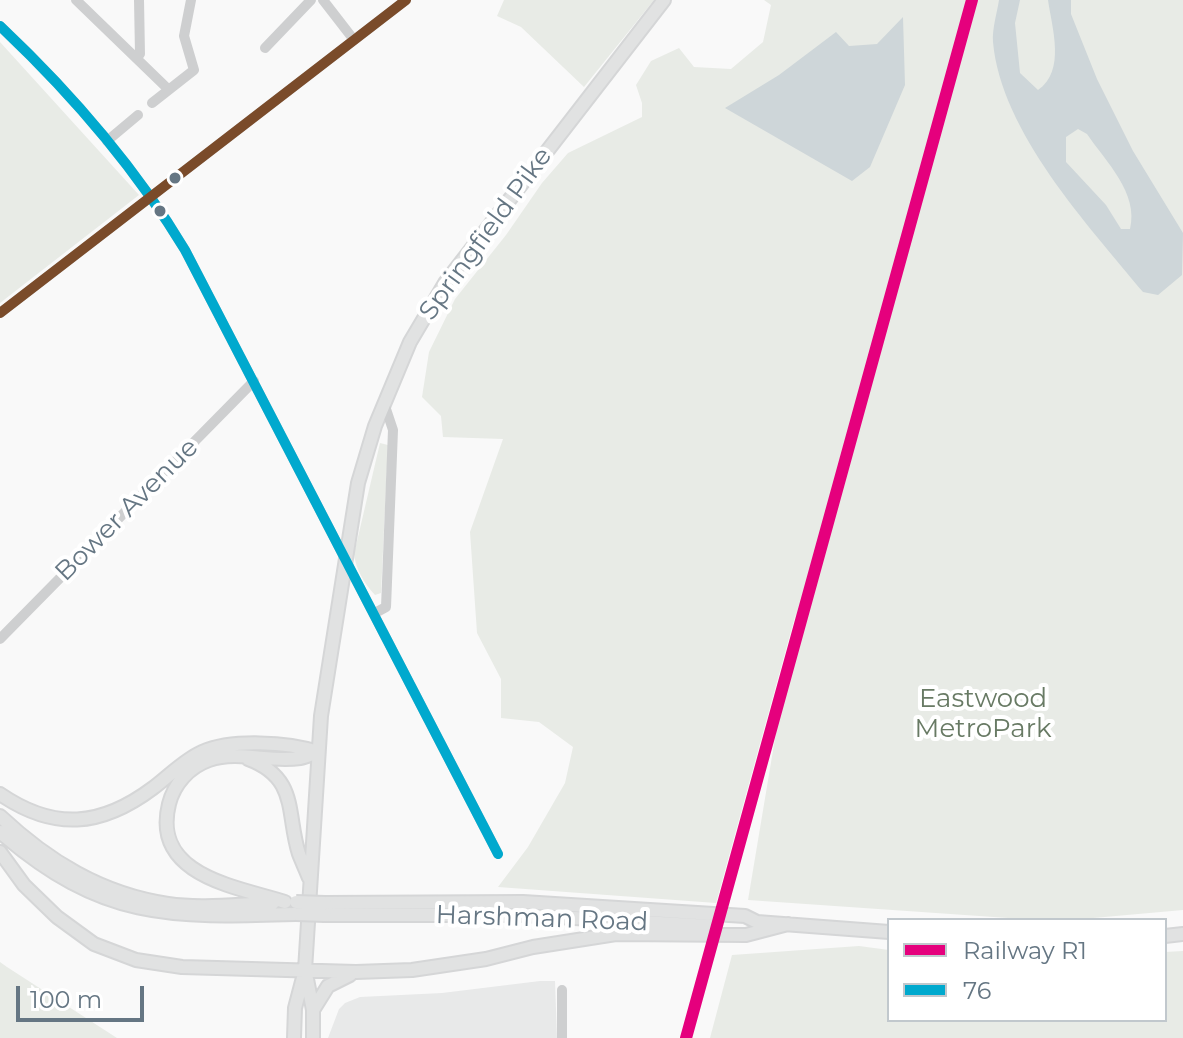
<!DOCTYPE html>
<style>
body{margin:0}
#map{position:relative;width:1183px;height:1038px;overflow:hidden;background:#f9f9f9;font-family:Montserrat,sans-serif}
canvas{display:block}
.legend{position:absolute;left:887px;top:918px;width:280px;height:104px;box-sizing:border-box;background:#fff;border:2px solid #c1c8cd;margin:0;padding:10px 14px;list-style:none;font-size:24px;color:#657683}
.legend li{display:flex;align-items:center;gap:16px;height:40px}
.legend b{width:40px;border:2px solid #c1c8cd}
.scale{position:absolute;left:16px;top:986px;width:128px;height:36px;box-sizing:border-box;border:4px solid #657683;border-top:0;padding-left:10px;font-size:24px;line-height:28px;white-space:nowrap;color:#657683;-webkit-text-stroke:6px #fff;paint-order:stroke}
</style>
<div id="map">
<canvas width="1183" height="1038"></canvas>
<ul class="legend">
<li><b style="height:10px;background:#e5007d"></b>Railway R1</li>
<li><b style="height:10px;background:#00a9ce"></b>76</li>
</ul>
<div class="scale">100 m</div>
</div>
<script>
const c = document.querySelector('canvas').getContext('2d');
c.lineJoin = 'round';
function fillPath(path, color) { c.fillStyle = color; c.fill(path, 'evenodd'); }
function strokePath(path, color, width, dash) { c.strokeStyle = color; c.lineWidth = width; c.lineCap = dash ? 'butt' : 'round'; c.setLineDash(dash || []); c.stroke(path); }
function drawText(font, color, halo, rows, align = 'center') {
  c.font = font + ' Montserrat,sans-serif'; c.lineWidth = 8; c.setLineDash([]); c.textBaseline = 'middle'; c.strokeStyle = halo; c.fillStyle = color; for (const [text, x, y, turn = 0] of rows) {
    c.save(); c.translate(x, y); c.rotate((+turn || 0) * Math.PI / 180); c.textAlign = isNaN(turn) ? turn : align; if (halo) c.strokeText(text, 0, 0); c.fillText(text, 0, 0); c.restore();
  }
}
fillPath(new Path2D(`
 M540 981H555L557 1038H328L339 1009 345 1003 360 997 442 993Z`), '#e8e9e9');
fillPath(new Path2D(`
 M504 0H654L584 87 521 27 497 16Z
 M764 0H1183V910L1071 920H1037L748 900 796 613 716 903 498 887 528 847 565 783 573 747 539 722 501 718V679L477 633 470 532 503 439 443 437 441 416 422 397 429 352 455 299 506 235 542 183 568 153 642 117V103L636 85 651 61 679 48 694 67 731 69 763 42 771 5Z
 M0 42 139 195 0 303Z
 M380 443 388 445 381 593 375 595C364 583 356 570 354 554Z
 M859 946 889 950V1020H1165V952L1183 951V1038H710L732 955Z
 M0 962 7 967 117 1038H0Z`), '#e8ebe6');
fillPath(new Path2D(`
 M999 0H1020L1015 23 1020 73 1038 90C1066 71 1052 28 1048 0H1071V14L1097 79 1133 151 1183 233 1182 275 1158 295 1143 292C1088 225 1001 132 993 42 992 29 997 13 999 0ZM1078 129 1087 134C1106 162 1139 193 1130 229H1121L1106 205 1066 162V137Z
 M903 17 905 85 870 167 852 181 725 108 779 75 836 32 849 46 877 44Z`), '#ced6d9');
const major = new Path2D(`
 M248 759C299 778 286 814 299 854 302 862 306 870 309 878
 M0 794C54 831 101 827 153 788 169 776 184 760 202 752 231 739 288 742 318 752
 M0 816C48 861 101 894 168 904 202 909 239 904 273 903
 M0 832C102 920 168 918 296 914
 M0 852 24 885 57 917 94 944 136 960 182 967 356 972 412 970 486 959 533 947 616 934 746 935 788 924
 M285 902C238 887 151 876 169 804 174 784 189 767 209 760 239 750 270 763 300 758 306 757 312 754 318 752
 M325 903 523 902 745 916 757 922 889 932
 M325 915H523L711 926
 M1165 936 1183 934
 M306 974 313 1010V1038
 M313 1010 328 986 350 975
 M294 1038 295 1008 305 970 321 716 358 483 375 426 410 342 445 283 664 0`);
strokePath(major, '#d5d6d7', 16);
strokePath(new Path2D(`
 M76 0 168 89
 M139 0 140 54
 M323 0 354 40
 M0 26C71 93 135 167 185 250L498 854
 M265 48 311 0
 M152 103 194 70 184 36 191 0
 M107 141 138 115
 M0 313 406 0
 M375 613 386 607 393 430 384 403
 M0 639 254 381
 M562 1038V990`), '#cecfd0', 10);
strokePath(major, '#e1e2e2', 12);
const majorBridge = new Path2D(`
 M296 902 325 903
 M296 914 325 915`);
strokePath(majorBridge, '#d5d6d7', 16, []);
strokePath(majorBridge, '#e1e2e2', 12);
strokePath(new Path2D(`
 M0 26C71 93 135 167 185 250L498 854`), '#00a9ce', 10);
strokePath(new Path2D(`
 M0 313 406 0`), '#7a4b2a', 10);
strokePath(new Path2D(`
 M686 1038 972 0`), '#e5007d', 12);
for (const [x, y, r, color] of [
 [175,178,7,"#657683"],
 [160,211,7,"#657683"]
]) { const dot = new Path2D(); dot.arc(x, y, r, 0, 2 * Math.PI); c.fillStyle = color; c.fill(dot); strokePath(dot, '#fff', 3); }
drawText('26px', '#657683', '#fff', [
 ["Springfield Pike",486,234,-54],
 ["Bower Avenue",127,510,-45],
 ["Harshman Road",542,919,2]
]);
drawText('26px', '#687a64', '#fff', [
 ["Eastwood",983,699],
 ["MetroPark",983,729]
]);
</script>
